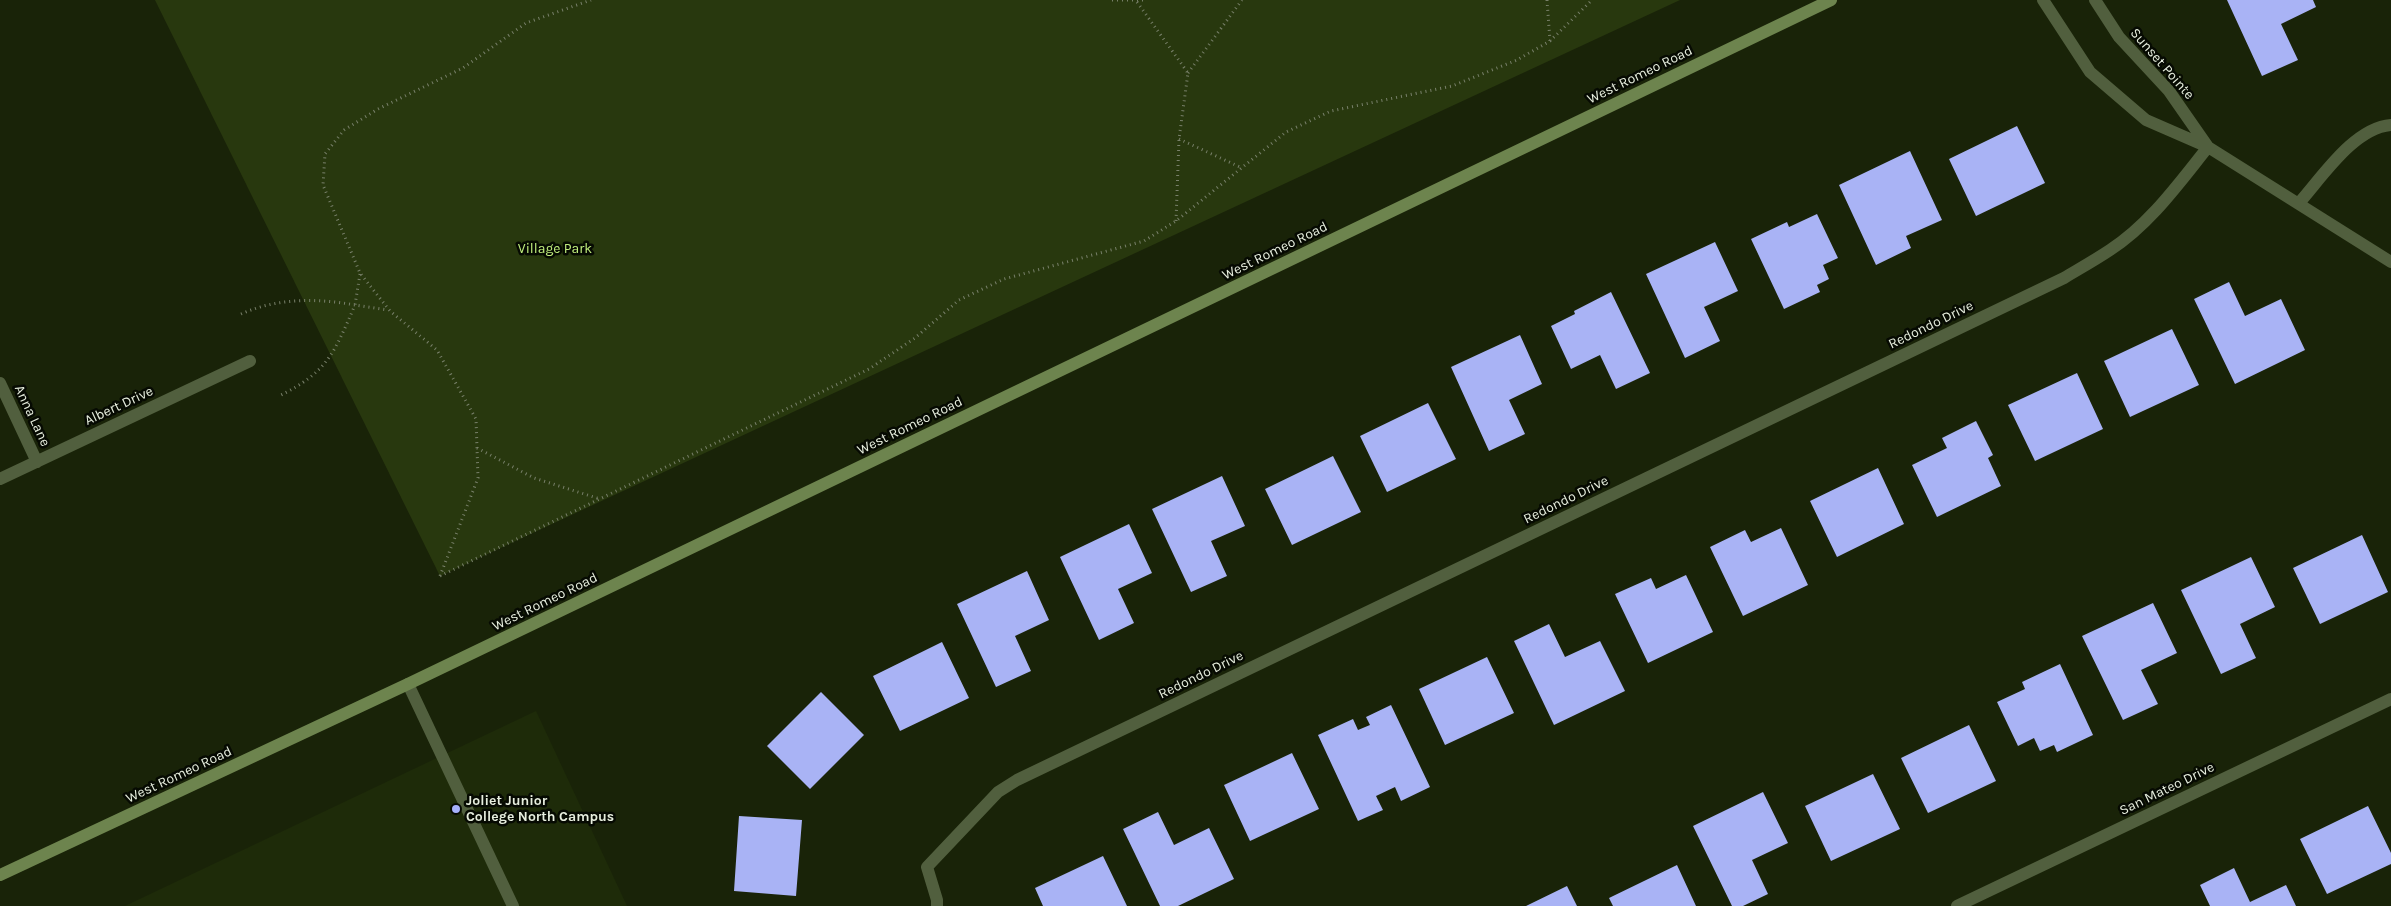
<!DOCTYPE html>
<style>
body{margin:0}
canvas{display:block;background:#192308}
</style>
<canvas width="2391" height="906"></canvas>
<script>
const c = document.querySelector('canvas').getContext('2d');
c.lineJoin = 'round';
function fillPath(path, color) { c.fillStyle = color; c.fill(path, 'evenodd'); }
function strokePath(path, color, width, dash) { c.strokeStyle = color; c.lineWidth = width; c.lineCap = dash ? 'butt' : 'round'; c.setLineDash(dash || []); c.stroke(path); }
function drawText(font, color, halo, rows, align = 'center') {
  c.font = font + ' Karla,sans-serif'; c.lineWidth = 5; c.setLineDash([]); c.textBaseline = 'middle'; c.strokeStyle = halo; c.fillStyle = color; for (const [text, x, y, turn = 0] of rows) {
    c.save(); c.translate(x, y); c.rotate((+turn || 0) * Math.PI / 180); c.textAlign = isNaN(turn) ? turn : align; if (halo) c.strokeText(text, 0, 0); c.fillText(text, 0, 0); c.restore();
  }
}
fillPath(new Path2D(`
 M536 711 627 906H125Z`), '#1e2b09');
fillPath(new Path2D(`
 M155 0H1680L440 576Z`), '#28380e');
fillPath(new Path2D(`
 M2227 0H2313L2316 7 2281 24 2298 60 2262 76Z
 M2017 126 2045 183 1976 216 1949 159Z
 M1910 151 1942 220 1906 236 1911 248 1876 265 1839 185Z
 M1817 214 1838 258 1823 265 1829 279 1817 285 1820 292 1784 309 1751 239 1787 222 1789 227Z
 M1715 242 1738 291 1704 307 1720 341 1685 358 1646 274Z
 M2229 282 2245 316 2281 299 2305 350 2235 384 2194 299Z
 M1611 292 1650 373 1616 389 1600 355 1571 369 1551 326 1575 314 1574 311Z
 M2172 329 2199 385 2130 417 2104 361Z
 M1520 335 1542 384 1509 400 1525 434 1489 451 1451 367Z
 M2077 373 2103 429 2035 461 2008 405Z
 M1428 403 1456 459 1387 492 1360 436Z
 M1976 421 1993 455 1988 458 2001 486 1937 517 1912 465 1947 448 1942 438Z
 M1333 456 1361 512 1292 545 1265 489Z
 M1878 468 1904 524 1837 557 1810 501Z
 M1222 476 1245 526 1211 541 1227 576 1191 592 1152 509Z
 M1129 524 1152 573 1118 589 1134 623 1099 640 1060 557Z
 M1781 528 1808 585 1743 616 1710 547 1745 530 1751 542Z
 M2362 535 2388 592 2320 624 2293 568Z
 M2251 557 2275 607 2240 624 2256 658 2221 674 2181 590Z
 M1027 571 1049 620 1015 636 1031 671 996 687 957 604Z
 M1686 575 1713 632 1648 663 1615 594 1651 578 1656 589Z
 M2153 603 2177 653 2141 670 2158 704 2123 720 2082 636Z
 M1549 624 1565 657 1600 641 1625 691 1554 725 1514 641Z
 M942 642 969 698 900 731 873 676Z
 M1487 657 1514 713 1445 745 1419 689Z
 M2060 664 2093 735 2057 752 2054 745 2040 751 2034 738 2018 746 1997 702 2025 689 2022 682Z
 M821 692 864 735 810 789 767 746Z
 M1391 705 1430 787 1401 801 1395 787 1376 796 1383 810 1358 821 1318 735 1353 719 1358 730 1370 725 1366 717Z
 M1969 725 1996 781 1928 813 1901 758Z
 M1292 753 1319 809 1250 841 1224 785Z
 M1873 774 1900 829 1831 861 1805 806Z
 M1763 792 1788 843 1752 860 1768 894 1743 906H1732L1693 826Z
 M2368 806 2391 853V864L2327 894 2300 839Z
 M1158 812 1174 845 1209 828 1234 879 1178 906H1160L1123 829Z
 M739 816 802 820 796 896 734 891Z
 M1103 856 1127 906H1043L1035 888Z
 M1677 865 1696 906H1613L1609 898Z
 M2234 868 2250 902 2286 885 2296 906H2210L2200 885Z
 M1567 886 1577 906H1526Z`), '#a9b3f5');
strokePath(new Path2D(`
 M1112 0H1145
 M1547 0 1550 41
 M1137 2 1188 73 1179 139 1176 221
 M1188 73 1242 0
 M1179 139 1240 167
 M360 274 355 305 388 310
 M241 314C277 298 316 298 355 305 334 353 328 372 279 396
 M477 448 534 478 600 499
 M440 576 869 369 915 338 959 300 1004 279 1144 241 1176 221 1286 132 1331 111 1452 86 1517 60 1550 41 1592 0
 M440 576 478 478 476 419 437 350 390 311 360 273 323 185 325 154 344 130 378 109 463 68 526 23 591 0`), '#79816b', 3, [1, 4]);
strokePath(new Path2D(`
 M408 684 513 906`), '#515f3e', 12);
strokePath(new Path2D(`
 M2043 0 2090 72 2146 120 2208 147 2391 262
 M2095 0 2119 37 2169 91 2208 147
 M2299 203C2323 176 2354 128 2391 125
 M0 383 37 462
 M0 479 250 361
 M937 906V900L927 867 998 792 1017 780 2064 278C2079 269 2095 260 2110 250 2150 224 2179 183 2208 147
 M1957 906 2391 699`), '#515f3e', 12);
strokePath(new Path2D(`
 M0 875 408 684 1831 0`), '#6d844e', 12);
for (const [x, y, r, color] of [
 [456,809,5,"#a6b1fc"]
]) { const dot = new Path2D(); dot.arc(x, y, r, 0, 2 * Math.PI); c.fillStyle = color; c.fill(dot); strokePath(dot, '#060a02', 2); }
drawText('14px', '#e7eede', '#060a02', [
 ["Sunset Pointe",2162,64,49],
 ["West Romeo Road",1640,75,-26],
 ["West Romeo Road",1275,251,-26],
 ["Redondo Drive",1931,325,-26],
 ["Albert Drive",119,406,-25],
 ["Anna Lane",32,416,65],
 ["West Romeo Road",910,426,-26],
 ["Redondo Drive",1566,500,-26],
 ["West Romeo Road",545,602,-26],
 ["Redondo Drive",1201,675,-26],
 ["West Romeo Road",179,775,-25],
 ["San Mateo Drive",2167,789,-26]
]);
drawText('14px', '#c1ef7e', '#060a02', [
 ["Village Park",555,249]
]);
drawText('bold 14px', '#e7eede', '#060a02', [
 ["Joliet Junior",466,801],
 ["College North Campus",466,817]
], 'left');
</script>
